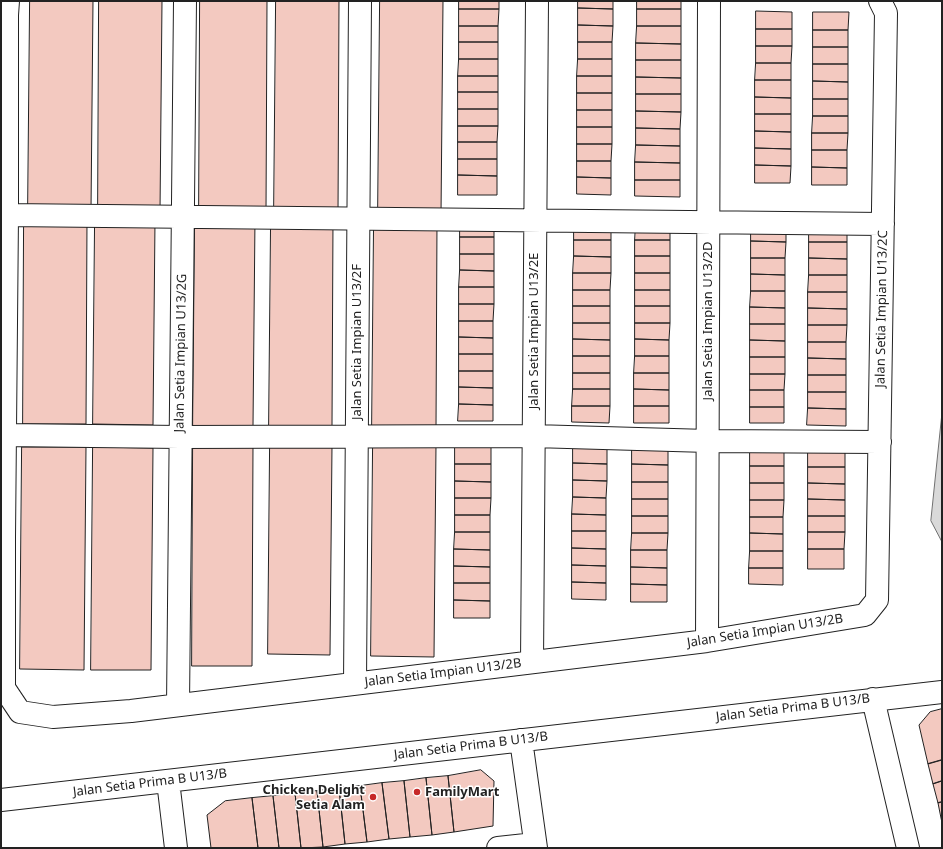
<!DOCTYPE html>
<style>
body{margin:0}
#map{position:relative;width:943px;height:849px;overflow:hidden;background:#fff;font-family:"Noto Sans",sans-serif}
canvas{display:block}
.frame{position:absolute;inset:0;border:2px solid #222;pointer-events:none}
</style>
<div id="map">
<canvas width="943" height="849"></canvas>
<div class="frame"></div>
</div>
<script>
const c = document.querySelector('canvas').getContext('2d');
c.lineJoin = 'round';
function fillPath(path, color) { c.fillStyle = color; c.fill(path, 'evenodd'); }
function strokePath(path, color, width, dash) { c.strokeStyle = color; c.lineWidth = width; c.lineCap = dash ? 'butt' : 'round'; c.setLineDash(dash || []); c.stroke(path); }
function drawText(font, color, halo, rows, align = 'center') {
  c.font = font + ' "Noto Sans",sans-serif'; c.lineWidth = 3; c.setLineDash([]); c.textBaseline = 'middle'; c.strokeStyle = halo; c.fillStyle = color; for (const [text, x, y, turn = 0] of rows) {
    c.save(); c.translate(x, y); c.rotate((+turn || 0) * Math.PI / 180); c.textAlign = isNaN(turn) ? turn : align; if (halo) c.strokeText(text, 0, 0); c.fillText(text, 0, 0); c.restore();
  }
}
const water = new Path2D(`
 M942 413V542L931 521Z`);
fillPath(water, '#d9d9d9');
strokePath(water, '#6f6f6f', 1);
const building = new Path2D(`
 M30 1H93L91 211H28Z
 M99 1H162L160 212H98Z
 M200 1H267L266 212H199Z
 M276 1H339L338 214 274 213Z
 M380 1H443L441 215H378Z
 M459 1H499V9H459Z
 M578 1H613V9L578 8Z
 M637 1H681V9H637Z
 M578 8 613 9V26L578 25Z
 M459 9H499L498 26H459Z
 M637 9H681V26H637Z
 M756 11 792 12V29H756Z
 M813 12H849L848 30H813Z
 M578 25 613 26 612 42H578Z
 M459 26H498V42H459Z
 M637 26H681V44L636 43Z
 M756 29H792V46H756Z
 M813 30H848V47H813Z
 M459 42H498V59H459Z
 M578 42H612V59H578Z
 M636 43 681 44V60H636Z
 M756 46H792L791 63H756Z
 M813 47H848V64H813Z
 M459 59H498V76H458Z
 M578 59H612V76H577Z
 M636 60H681V78L636 77Z
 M756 63H791V80H755Z
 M813 64H848V82L813 81Z
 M458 76H498V92H458Z
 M577 76H612V93H577Z
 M636 77 681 78V94H636Z
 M755 80H791V98L755 97Z
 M813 81 848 82V99H813Z
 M458 92H498V109H458Z
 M577 93H612V110H577Z
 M636 94H681V112L636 111Z
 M755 97 791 98V114H755Z
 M813 99H848V116H813Z
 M458 109H498V126H458Z
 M577 110H612V127H577Z
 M636 111 681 112 680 129 636 128Z
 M755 114H791V132L755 131Z
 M813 116H848V133H812Z
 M458 126H498L497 142H458Z
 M577 127H612V144H577Z
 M636 128 680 129V146L636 145Z
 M755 131 791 132V149L755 148Z
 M812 133H848L847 150H812Z
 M458 142H497V159H458Z
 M577 144H612L611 161H577Z
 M636 145 680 146V163L635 162Z
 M755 148 791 149V166L755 165Z
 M812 150H847V168L812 167Z
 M458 159H497V176L458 175Z
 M577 161H611V178L577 177Z
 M635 162 680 163V180H635Z
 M755 165 791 166 790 183H755Z
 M812 167 847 168V185H812Z
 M458 175 497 176V195H458Z
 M577 177 611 178V195L577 194Z
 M635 180H680V197L635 196Z
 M195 217 255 218 253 426H193Z
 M24 219 87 220 86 424H23Z
 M95 220 155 221 153 425 93 424Z
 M271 220H333L332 426H269Z
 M374 220 437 221 436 429 372 428Z
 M460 220 494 221V237H460Z
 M574 223H611V240H574Z
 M636 223H670V240H635Z
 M751 225H786V242L751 241Z
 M809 225H847V242H809Z
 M460 237H494V254H460Z
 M574 240H611V257L574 256Z
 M635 240H670V256H635Z
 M751 241 786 242 785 258H751Z
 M809 242H847V259L809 258Z
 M460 254H494V271L460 270Z
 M574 256 611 257V273H573Z
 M635 256H670V273H635Z
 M751 258H785V275L751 274Z
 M809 258 847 259V275H809Z
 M460 270 494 271V287H459Z
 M573 273H611L610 290H573Z
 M635 273H670V290H635Z
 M751 274 785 275V291H751Z
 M809 275H847V292H808Z
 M459 287H494V304H459Z
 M573 290H610V306H573Z
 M635 290H670V306H635Z
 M751 291H785V308L750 307Z
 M808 292H847V309L808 308Z
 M459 304H494L493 321H459Z
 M573 306H610V323H573Z
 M635 306H670V323H635Z
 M750 307 785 308V324H750Z
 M808 308 847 309V325H808Z
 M459 321H493V338L459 337Z
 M573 323H610V340L573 339Z
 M635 323H670L669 340 635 339Z
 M750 324H785V341L750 340Z
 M808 325H847L846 342H808Z
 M459 337 493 338V354H459Z
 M573 339 610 340V356H573Z
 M635 339 669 340V356H635Z
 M750 340 785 341V357H750Z
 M808 342H846V359L808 358Z
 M459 354H493V371H459Z
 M573 356H610V373H573Z
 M635 356H669V373H634Z
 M750 357H785V374H750Z
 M808 358 846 359V375H808Z
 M459 371H493V388L459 387Z
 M573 373H610V389H573Z
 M634 373H669V390L634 389Z
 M750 374H785L784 390H750Z
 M808 375H846V392H808Z
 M459 387 493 388V405L459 404Z
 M573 389H610V406H572Z
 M634 389 669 390V406H634Z
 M750 390H784V407H750Z
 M808 392H846V409L808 408Z
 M459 404 493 405V421H458Z
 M572 406H610L609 423 572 422Z
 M634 406H669V423H634Z
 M750 407H784V423H750Z
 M808 408 846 409V426L807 425Z
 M193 444 253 445 252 666H192Z
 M373 444 436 445 434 657 371 656Z
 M270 446H332L330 655 268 654Z
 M573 446H607V464L573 463Z
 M22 447H86L84 670 20 669Z
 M93 447 153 448 151 670H91Z
 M455 447H491V464H455Z
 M632 447H668V465L632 464Z
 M750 449H784V466H750Z
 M808 450H845V467H808Z
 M573 463 607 464V481L573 480Z
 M455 464H491V482L455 481Z
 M632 464 668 465V482H632Z
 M750 466H784V483H750Z
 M808 467H845V484L808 483Z
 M573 480 607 481 606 498 573 497Z
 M455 481 491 482V498H455Z
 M632 482H668V499H632Z
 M750 483H784V500H750Z
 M808 483 845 484V500L808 499Z
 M573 497 606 498V515L572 514Z
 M455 498H491L490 515H455Z
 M632 499H668V516H632Z
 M808 499 845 500V516H808Z
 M750 500H784L783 517H750Z
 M572 514 606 515V531H572Z
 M455 515H490V532H455Z
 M632 516H668V533H632Z
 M808 516H845V532H808Z
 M750 517H783V534L750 533Z
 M572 531H606V549L572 548Z
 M455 532H490V550L454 549Z
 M808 532H845L844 549H808Z
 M632 533H668L667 550H631Z
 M750 533 783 534V551H750Z
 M572 548 606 549V566L572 565Z
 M454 549 490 550V567L454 566Z
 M808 549H844V569H808Z
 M631 550H667V568L631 567Z
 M750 551H783V568H749Z
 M572 565 606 566V583L572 582Z
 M454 566 490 567V583H454Z
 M631 567 667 568V585L631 584Z
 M749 568H783V585L749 584Z
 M572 582 606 583V600L572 599Z
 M454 583H490V601L454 600Z
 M631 584 667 585V602H631Z
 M454 600 490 601V618H454Z
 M942 709V760L928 764 919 725 930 712Z
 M942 760V781L933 784 928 764Z
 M481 770 494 781 493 826 454 832 448 776Z
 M448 776 454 832 432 835 426 778Z
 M426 778 432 835 410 837 404 781Z
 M404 781 410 837 389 839 382 783Z
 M942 781V802L938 803 933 784Z
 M382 783 389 839 367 842 360 786Z
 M360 786 367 842 345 844 339 788Z
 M339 788 345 844 323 847 317 791Z
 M317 791 323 847 301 848 295 793Z
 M295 793 301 848H279L273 796Z
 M273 796 279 848H258L252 798Z
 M252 798 258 848H211L207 815 225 801Z
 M942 802V823L938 803Z`);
fillPath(building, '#f3c9c0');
strokePath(building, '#222', 1);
const minor = new Path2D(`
 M8 1 7 15V215L4 538V688L20 712 53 717 131 711 707 641 865 615 877 600 886 13 880 1
 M7 215 883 224
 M5 435 180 437 533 436 708 441 880 442
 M707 641 709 1
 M532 662 537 1
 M355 683 360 1
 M873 699 908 848
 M178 705 185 1
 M521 740 536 848
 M168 781 176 848
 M1 800 942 692
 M498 848 535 844`);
strokePath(minor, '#222', 24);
strokePath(minor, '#fff', 22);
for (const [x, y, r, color] of [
 [417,792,4,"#c62828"],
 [373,797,4,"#c62828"]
]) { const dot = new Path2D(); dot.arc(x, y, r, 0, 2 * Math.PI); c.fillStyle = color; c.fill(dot); strokePath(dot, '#fff', 1.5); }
drawText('13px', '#222', '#fff', [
 ["Jalan Setia Impian U13/2C",882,309,-89],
 ["Jalan Setia Impian U13/2D",708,321,-90],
 ["Jalan Setia Impian U13/2E",534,331,-90],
 ["Jalan Setia Impian U13/2F",357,342,-90],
 ["Jalan Setia Impian U13/2G",181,353,-89],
 ["Jalan Setia Impian U13/2B",765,631,-9],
 ["Jalan Setia Impian U13/2B",443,673,-7],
 ["Jalan Setia Prima B U13/B",793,708,-7],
 ["Jalan Setia Prima B U13/B",471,746,-7],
 ["Jalan Setia Prima B U13/B",150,783,-7]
]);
drawText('bold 13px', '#222', '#fff', [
 ["Chicken Delight",365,790],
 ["Setia Alam",365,805],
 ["FamilyMart",425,792,"left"]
], 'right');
</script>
